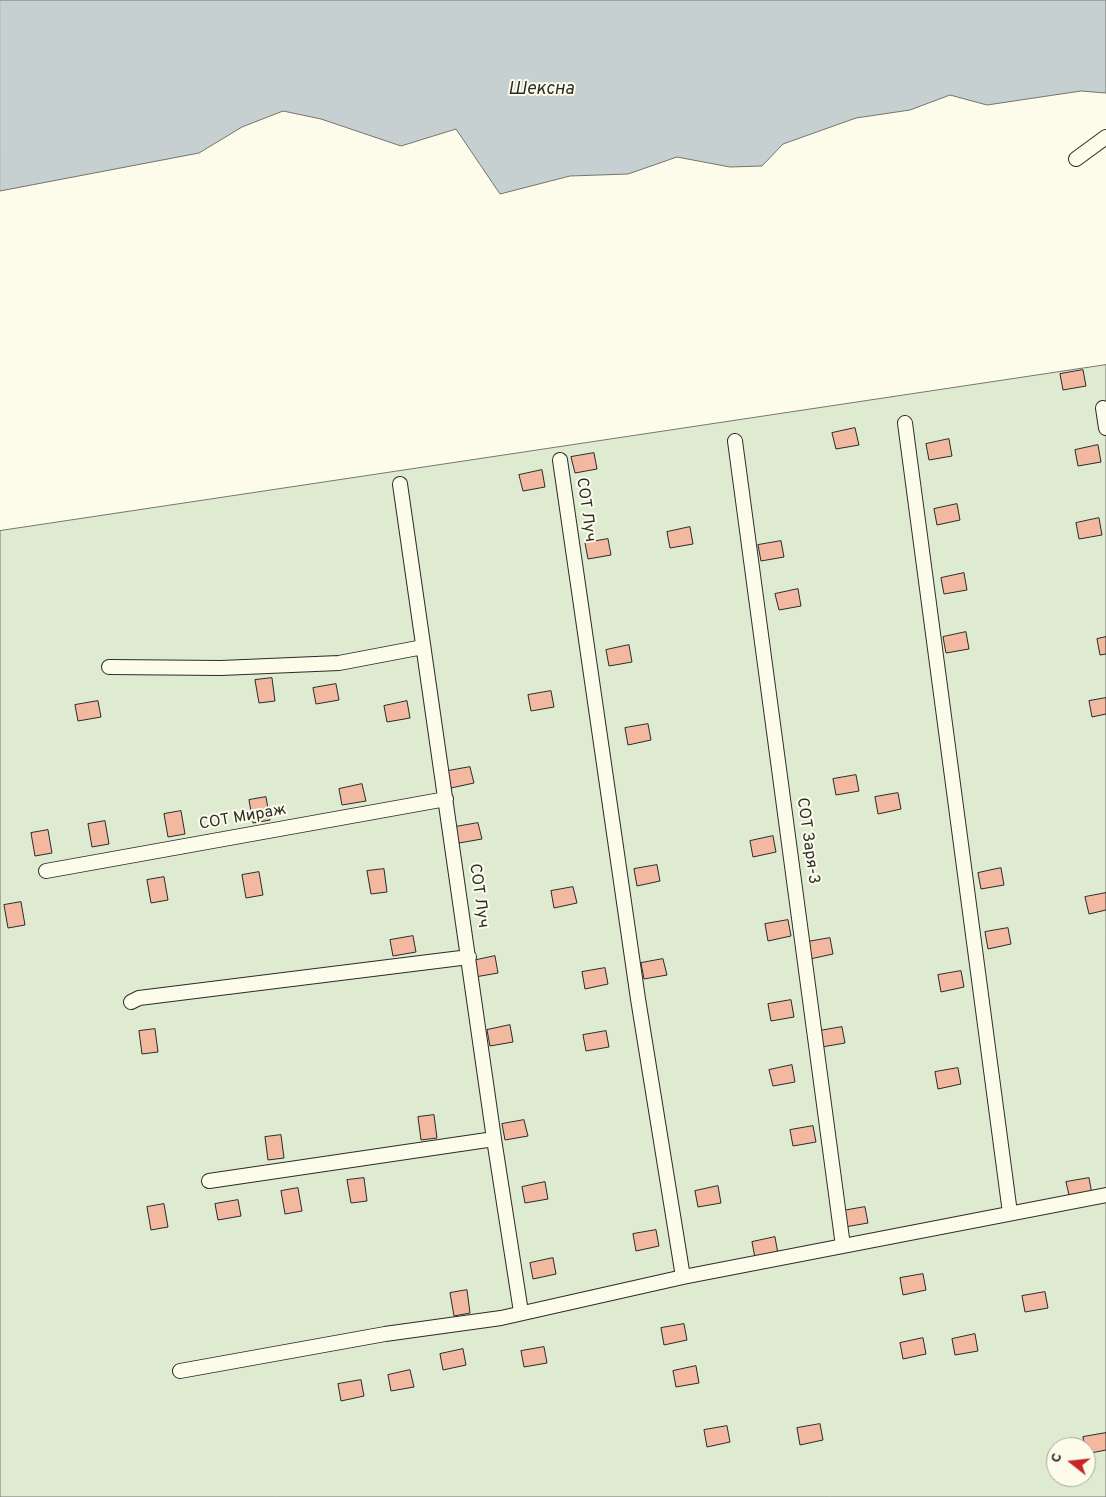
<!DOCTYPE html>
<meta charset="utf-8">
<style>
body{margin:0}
#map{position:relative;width:1106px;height:1497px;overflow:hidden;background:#fdfbea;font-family:Overpass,sans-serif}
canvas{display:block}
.north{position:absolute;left:1046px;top:1437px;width:50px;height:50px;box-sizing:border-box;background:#fdfbea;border:1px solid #a9a89e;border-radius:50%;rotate:286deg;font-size:14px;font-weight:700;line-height:20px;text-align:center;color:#2b2b2b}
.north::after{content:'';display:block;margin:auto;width:18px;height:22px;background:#c62828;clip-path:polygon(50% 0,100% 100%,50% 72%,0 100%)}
</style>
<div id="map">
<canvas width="1106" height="1497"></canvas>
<div class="north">С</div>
</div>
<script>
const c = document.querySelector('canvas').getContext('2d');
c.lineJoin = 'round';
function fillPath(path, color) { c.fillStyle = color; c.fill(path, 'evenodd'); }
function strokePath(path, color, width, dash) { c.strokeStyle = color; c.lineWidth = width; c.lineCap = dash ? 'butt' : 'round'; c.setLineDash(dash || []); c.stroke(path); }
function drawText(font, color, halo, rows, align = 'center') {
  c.font = font + ' Overpass,sans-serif'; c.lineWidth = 4; c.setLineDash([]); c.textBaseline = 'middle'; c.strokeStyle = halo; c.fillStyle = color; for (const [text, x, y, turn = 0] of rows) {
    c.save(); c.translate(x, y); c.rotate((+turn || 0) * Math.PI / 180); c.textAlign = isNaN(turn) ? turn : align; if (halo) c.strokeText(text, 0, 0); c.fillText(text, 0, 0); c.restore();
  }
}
const green = new Path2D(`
 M1106 365V1497H0V531ZM1056 1447H1086V1477H1056Z`);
fillPath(green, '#deebd1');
strokePath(green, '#74746e', 1);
const water = new Path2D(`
 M0 0H1106V93L1081 91 987 105 950 95 910 110 856 118 783 144 762 166 730 167 677 157 628 174 570 176 500 194 456 129 401 146 321 119 283 111 242 127 199 153 0 191Z`);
fillPath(water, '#c7d0d0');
strokePath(water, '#74746e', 1);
const building = new Path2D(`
 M1083 370 1086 386 1063 390 1060 374Z
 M855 428 859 445 836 449 832 433Z
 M949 439 952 456 929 460 926 444Z
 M1098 445 1101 462 1078 466 1075 450Z
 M594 453 597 469 575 473 571 457Z
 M542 470 545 487 523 491 519 475Z
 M957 504 960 520 937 525 934 509Z
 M1099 518 1102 535 1079 539 1076 523Z
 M690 527 693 544 670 548 667 532Z
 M608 539 611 555 588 559 585 543Z
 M781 541 784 557 761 561 758 545Z
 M964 573 967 590 944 594 941 578Z
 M798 589 801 606 779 610 775 594Z
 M966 632 969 649 946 653 943 637Z
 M1106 637V654L1100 655 1097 639Z
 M629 645 632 662 609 666 606 650Z
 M272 678 275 701 259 703 255 680Z
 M336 684 339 700 316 704 313 688Z
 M551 691 554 707 531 711 528 695Z
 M1106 698V714L1092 717 1089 701Z
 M98 701 101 717 78 721 75 705Z
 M407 701 410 718 387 722 384 706Z
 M648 724 651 740 628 745 625 728Z
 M470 767 474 783 451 788 448 771Z
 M856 775 859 791 836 795 833 779Z
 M362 784 366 801 342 805 339 789Z
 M898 793 901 809 878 814 875 797Z
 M266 797 270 820 253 823 249 800Z
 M181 811 185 834 168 837 164 814Z
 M105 821 109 844 92 847 88 824Z
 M478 823 482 839 459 843 455 827Z
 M48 830 52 853 35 856 31 833Z
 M773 836 776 852 753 857 750 841Z
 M657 865 660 881 637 886 634 869Z
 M1001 868 1004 885 981 889 978 873Z
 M384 869 387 892 371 894 367 871Z
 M259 872 263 895 246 898 242 875Z
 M164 877 168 900 151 903 147 880Z
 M573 887 577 903 554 908 551 891Z
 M1106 893V910L1089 914 1085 897Z
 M21 902 25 925 8 928 4 905Z
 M788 920 791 936 768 941 765 924Z
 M1008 928 1011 944 988 949 985 932Z
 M413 936 416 952 393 956 390 940Z
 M830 938 833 954 810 959 807 942Z
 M495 956 498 973 475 977 472 961Z
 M663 959 667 975 644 979 641 963Z
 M605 968 608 984 585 989 582 972Z
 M961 971 964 987 941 992 938 975Z
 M791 1000 794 1017 771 1021 768 1004Z
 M510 1025 513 1042 490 1046 487 1030Z
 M842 1027 845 1043 822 1047 819 1031Z
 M155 1029 158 1052 142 1054 139 1031Z
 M606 1031 609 1047 586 1051 583 1035Z
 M792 1065 795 1082 773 1086 769 1070Z
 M958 1068 961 1084 938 1089 935 1072Z
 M434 1115 437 1138 421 1140 418 1117Z
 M524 1120 528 1136 505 1140 502 1124Z
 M813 1126 816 1142 793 1146 790 1130Z
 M281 1135 284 1158 268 1160 265 1137Z
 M364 1178 367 1201 351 1203 347 1180Z
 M1089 1178 1092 1194 1070 1199 1066 1182Z
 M545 1182 548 1199 525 1203 522 1187Z
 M718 1186 721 1203 698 1207 695 1191Z
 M298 1188 302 1211 285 1214 281 1191Z
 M238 1200 241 1216 218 1220 215 1204Z
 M164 1204 168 1227 151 1230 147 1207Z
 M865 1207 868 1223 845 1227 842 1211Z
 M656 1230 659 1246 636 1251 633 1234Z
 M775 1237 778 1254 755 1258 752 1242Z
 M553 1258 556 1274 533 1279 530 1263Z
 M923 1274 926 1290 903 1295 900 1278Z
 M467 1290 470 1313 454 1316 450 1293Z
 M1045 1292 1048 1308 1025 1312 1022 1296Z
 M684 1324 687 1340 664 1345 661 1328Z
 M975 1334 978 1351 955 1355 952 1339Z
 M923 1338 926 1354 903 1359 900 1343Z
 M544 1347 547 1363 524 1367 521 1351Z
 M463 1349 466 1365 443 1370 440 1354Z
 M696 1366 699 1383 676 1387 673 1371Z
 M410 1370 414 1387 391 1391 388 1375Z
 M361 1380 364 1396 341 1401 338 1384Z
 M820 1424 823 1440 800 1445 797 1428Z
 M727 1426 730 1442 707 1447 704 1430Z
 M1106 1433V1450L1086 1454V1447H1085L1083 1437Z`);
fillPath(building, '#f2b8a0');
strokePath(building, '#2b2b2b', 1);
const street = new Path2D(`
 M1076 159 1106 137
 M1103 408 1106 428
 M905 423 1010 1213
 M735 441 843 1246
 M560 460 638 999 683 1277
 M400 484 494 1139 521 1312
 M109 667 221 668 339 663 423 647
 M46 871 446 799
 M131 1002 139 998 469 957
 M209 1181 494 1139
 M180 1371 385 1334 501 1318 683 1277 1106 1195`);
strokePath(street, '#2b2b2b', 16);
strokePath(street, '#fdfbea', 14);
drawText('16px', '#2b2b2b', '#fdfbea', [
 ["СОТ Луч",585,510,82],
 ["СОТ Мираж",243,818,-10],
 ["СОТ Заря-3",807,841,82],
 ["СОТ Луч",478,896,82]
]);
drawText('italic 18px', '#2b2b2b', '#fdfbea', [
 ["Шексна",541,90]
]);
</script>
